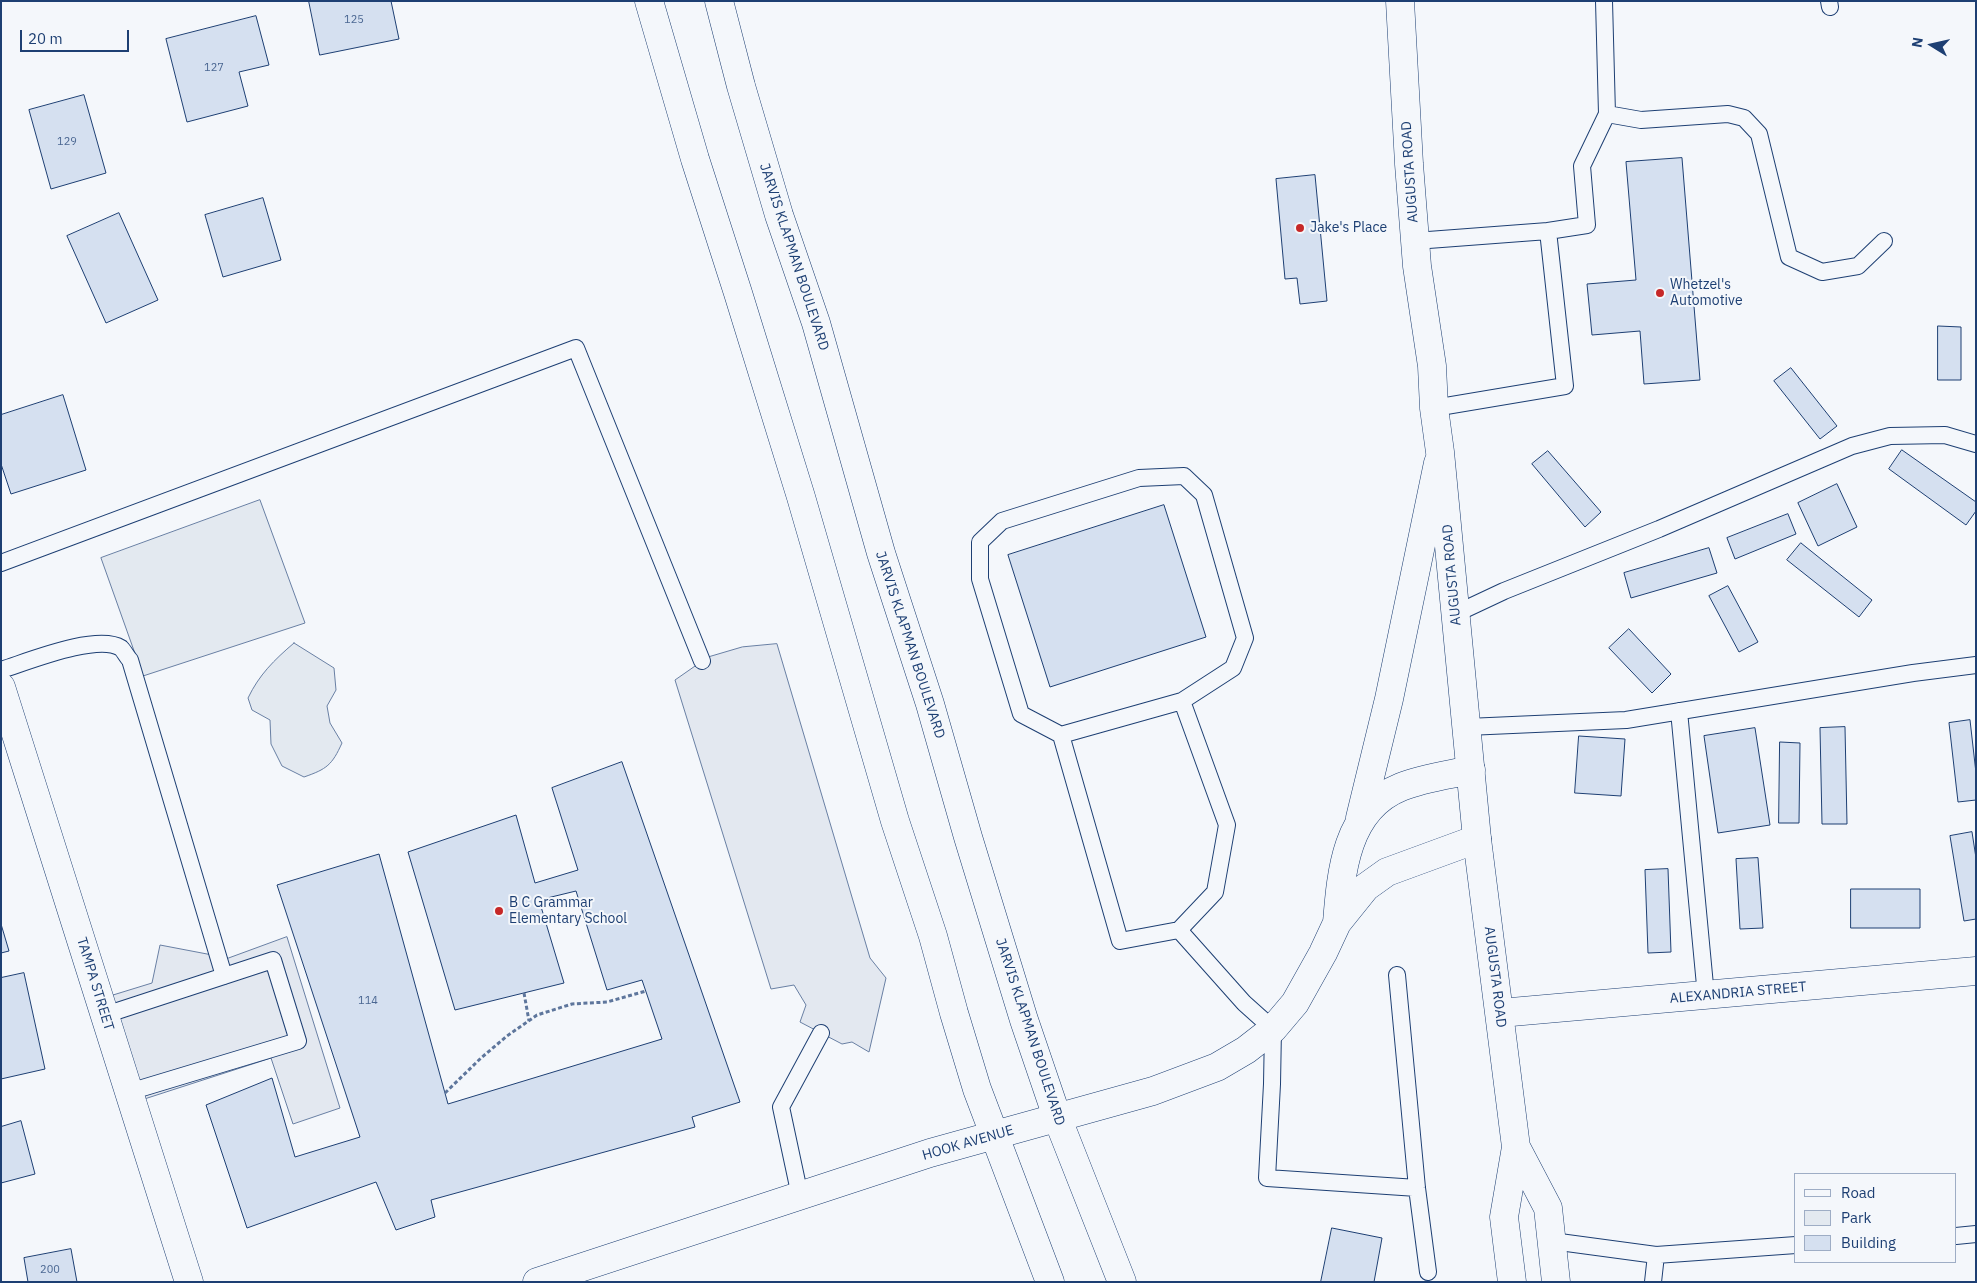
<!DOCTYPE html>
<style>
body{margin:0}
#map{position:relative;width:1977px;height:1283px;overflow:hidden;background:#f4f7fb;font-family:"IBM Plex Sans",sans-serif}
canvas{display:block}
.frame{position:absolute;inset:0;border:2px solid #1d3f73;pointer-events:none}
.legend{position:absolute;left:1794px;top:1173px;width:162px;height:90px;box-sizing:border-box;background:#f4f7fb;border:1px solid #9eadc5;margin:0;padding:6px 9px;list-style:none;font-size:15px;color:#1d3f73}
.legend li{display:flex;align-items:center;gap:10px;height:25px}
.legend b{width:25px;border:1px solid #9eadc5}
.north{position:absolute;left:1907px;top:20px;width:50px;height:50px;-webkit-text-stroke:4px #f4f7fb;paint-order:stroke;rotate:280deg;font-size:14px;font-weight:700;line-height:20px;text-align:center;color:#1d3f73}
.north::after{content:'';display:block;margin:auto;width:18px;height:22px;background:#1d3f73;clip-path:polygon(50% 0,100% 100%,50% 72%,0 100%)}
.scale{position:absolute;left:20px;top:30px;width:109px;height:22px;box-sizing:border-box;border:2px solid #1d3f73;border-top:0;padding-left:6px;font-size:15px;line-height:18px;white-space:nowrap;color:#1d3f73;-webkit-text-stroke:4px #f4f7fb;paint-order:stroke}
</style>
<div id="map">
<canvas width="1977" height="1283"></canvas>
<div class="frame"></div>
<ul class="legend">
<li><b style="height:6px;background:#f4f7fb"></b>Road</li>
<li><b style="height:14px;background:#e3e9f0"></b>Park</li>
<li><b style="height:14px;background:#d5e0f0"></b>Building</li>
</ul>
<div class="north">N</div>
<div class="scale">20 m</div>
</div>
<script>
const c = document.querySelector('canvas').getContext('2d');
c.lineJoin = 'round';
function fillPath(path, color) { c.fillStyle = color; c.fill(path, 'evenodd'); }
function strokePath(path, color, width, dash) { c.strokeStyle = color; c.lineWidth = width; c.lineCap = dash ? 'butt' : 'round'; c.setLineDash(dash || []); c.stroke(path); }
function drawText(font, color, halo, rows, align = 'center') {
  c.font = font + ' "IBM Plex Sans",sans-serif'; c.lineWidth = 4; c.setLineDash([]); c.textBaseline = 'middle'; c.strokeStyle = halo; c.fillStyle = color; for (const [text, x, y, turn = 0] of rows) {
    c.save(); c.translate(x, y); c.rotate((+turn || 0) * Math.PI / 180); c.textAlign = isNaN(turn) ? turn : align; if (halo) c.strokeText(text, 0, 0); c.fillText(text, 0, 0); c.restore();
  }
}
const green = new Path2D(`
 M260 500 305 623 143 676 101 558Z
 M294 643 334 668 336 690 327 706 330 723 342 743C332 765 327 769 304 777L282 766 271 744 270 720 252 710 248 698C259 675 274 660 294 643Z`);
fillPath(green, '#e3e9f0');
strokePath(green, '#687fa3', 1);
const parking = new Path2D(`
 M777 644 870 958 886 978 869 1052 852 1042 842 1044 800 1022 806 1005 794 985 771 989 675 680 708 657 742 647Z
 M287 937 340 1108 293 1124 271 1058 132 1103 100 999 152 983 160 945 228 958Z`);
fillPath(parking, '#e3e8f0');
strokePath(parking, '#687fa3', 1);
const building = new Path2D(`
 M309 1H391L399 39 320 55Z
 M256 16 269 65 239 72 248 106 187 122 166 39Z
 M84 95 106 173 51 189 29 110Z
 M1682 158 1700 380 1644 384 1640 331 1592 335 1587 284 1636 280 1626 162Z
 M1315 175 1327 301 1300 304 1297 278 1285 279 1276 179Z
 M263 198 281 260 223 277 205 215Z
 M119 213 158 300 106 323 67 236Z
 M1938 326 1961 327V380H1938Z
 M1791 368 1837 426 1820 439 1774 381Z
 M63 395 86 470 11 494 1 464V415Z
 M1902 450 1976 502V511L1966 525 1889 469Z
 M1548 451 1601 512 1585 527 1532 464Z
 M1837 484 1857 527 1818 546 1798 503Z
 M1164 505 1206 637 1050 687 1008 555Z
 M1788 514 1796 534 1735 559 1727 538Z
 M1801 543 1872 600 1859 617 1787 560Z
 M1709 548 1717 573 1631 598 1624 573Z
 M1728 586 1758 642 1739 652 1709 596Z
 M1629 629 1671 674 1652 693 1609 648Z
 M1970 720 1976 773V800L1958 802 1949 723Z
 M1845 727 1847 824H1822L1820 728Z
 M1755 728 1770 825 1718 833 1704 736Z
 M1579 736 1625 739 1621 796 1575 793Z
 M1780 742 1800 743 1799 823H1779Z
 M622 762 740 1102 692 1117 695 1127 431 1200 435 1217 396 1230 376 1182 247 1228 206 1105 272 1078 295 1157 360 1137 277 885 379 854 448 1104 662 1039 642 980 607 990 576 891 539 900 564 983 455 1010 408 852 516 815 535 883 578 870 552 788Z
 M1972 832 1976 858V919L1964 921 1950 836Z
 M1758 858 1763 928 1740 929 1736 859Z
 M1668 869 1671 952 1648 953 1645 870Z
 M1851 889H1920V928H1851Z
 M1 924 9 951 1 953Z
 M24 973 45 1069 1 1079V978Z
 M21 1121 35 1174 1 1183V1127Z
 M1332 1228 1382 1238 1374 1282H1321Z
 M71 1249 77 1282H28L24 1258Z`);
fillPath(building, '#d5e0f0');
strokePath(building, '#1d3f73', 1);
const service = new Path2D(`
 M1604 1 1607 114 1641 120 1728 114 1744 118 1759 134 1789 257 1822 272 1858 266 1884 241
 M1829 1 1830 7
 M1548 231 1587 225 1582 166 1607 114
 M1415 241 1548 231 1565 386 1434 408
 M1 563 576 348 702 661
 M1455 614 1504 591 1659 529 1852 446 1890 436 1945 435 1976 444
 M1 670C27 662 97 633 121 648 124 651 127 657 130 660L224 976
 M1679 711 1706 996
 M1467 727 1626 720 1913 673 1976 665
 M1061 735 1021 714 980 579V542L1002 521 1139 478 1184 476 1204 495 1245 638 1233 668 1182 701
 M1179 930 1120 941 1061 735 1182 701 1227 825 1215 892 1179 930 1244 1003 1273 1029 1272 1084 1267 1178 1417 1188
 M1397 975 1417 1188 1428 1272
 M105 1015 273 960 298 1041 129 1092
 M800 1196 781 1107 821 1033
 M1956 1236 1976 1234
 M1552 1241 1656 1255 1653 1282
 M1656 1255 1796 1245`);
const minor = new Path2D(`
 M1 687 189 1282`);
const tertiary = new Path2D(`
 M1360 818 1389 699 1438 463
 M1337 923C1341 872 1346 809 1401 787 1423 778 1448 775 1471 770
 M1500 1013 1976 971
 M537 1282 930 1153 1153 1091 1217 1067 1246 1050 1273 1029 1295 1003 1323 953 1337 923 1366 887 1387 872 1477 839`);
const primary = new Path2D(`
 M1400 1 1409 164 1417 266 1432 366 1434 408 1440 452 1477 839 1516 1147 1504 1217 1512 1282
 M1516 1147 1548 1208 1556 1282`);
const trunk = new Path2D(`
 M649 1 695 159 738 293 801 497 895 821 933 936 954 1013 977 1089 1050 1282
 M719 1 741 86 779 215 816 323 881 553 930 704 968 837 1024 1020 1057 1117 1122 1282`);
strokePath(service, '#1d3f73', 18);
strokePath(minor, '#1d3f73', 29);
strokePath(tertiary, '#1d3f73', 29);
strokePath(primary, '#1d3f73', 29);
strokePath(trunk, '#1d3f73', 29);
strokePath(new Path2D(`
 M524 993 529 1021
 M445 1093 481 1058 507 1036 537 1015 572 1004 607 1002 646 991`), '#5e769c', 3, [4, 2.5]);
strokePath(service, '#f4f7fb', 16);
strokePath(minor, '#f4f7fb', 28);
strokePath(tertiary, '#f4f7fb', 28);
strokePath(primary, '#f4f7fb', 28);
strokePath(trunk, '#f4f7fb', 28);
for (const [x, y, r, color] of [
 [1300,228,5,"#c62828"],
 [1660,293,5,"#c62828"],
 [499,911,5,"#c62828"]
]) { const dot = new Path2D(); dot.arc(x, y, r, 0, 2 * Math.PI); c.fillStyle = color; c.fill(dot); strokePath(dot, '#f4f7fb', 2); }
drawText('11px', '#4b6792', null, [
 ["125",354,20],
 ["127",214,68],
 ["129",67,142],
 ["114",368,1001],
 ["200",50,1270]
]);
drawText('14px', '#1d3f73', '#f4f7fb', [
 ["AUGUSTA ROAD",1410,172,-94],
 ["JARVIS KLAPMAN BOULEVARD",794,257,72],
 ["AUGUSTA ROAD",1452,575,-95],
 ["JARVIS KLAPMAN BOULEVARD",910,645,72],
 ["AUGUSTA ROAD",1495,977,83],
 ["TAMPA STREET",95,984,73],
 ["ALEXANDRIA STREET",1738,993,-5],
 ["JARVIS KLAPMAN BOULEVARD",1030,1032,72],
 ["HOOK AVENUE",968,1143,-16]
]);
drawText('14px', '#1d3f73', '#f4f7fb', [
 ["Jake's Place",1310,228],
 ["Whetzel's",1670,285],
 ["Automotive",1670,301],
 ["B C Grammar",509,903],
 ["Elementary School",509,919]
], 'left');
</script>
